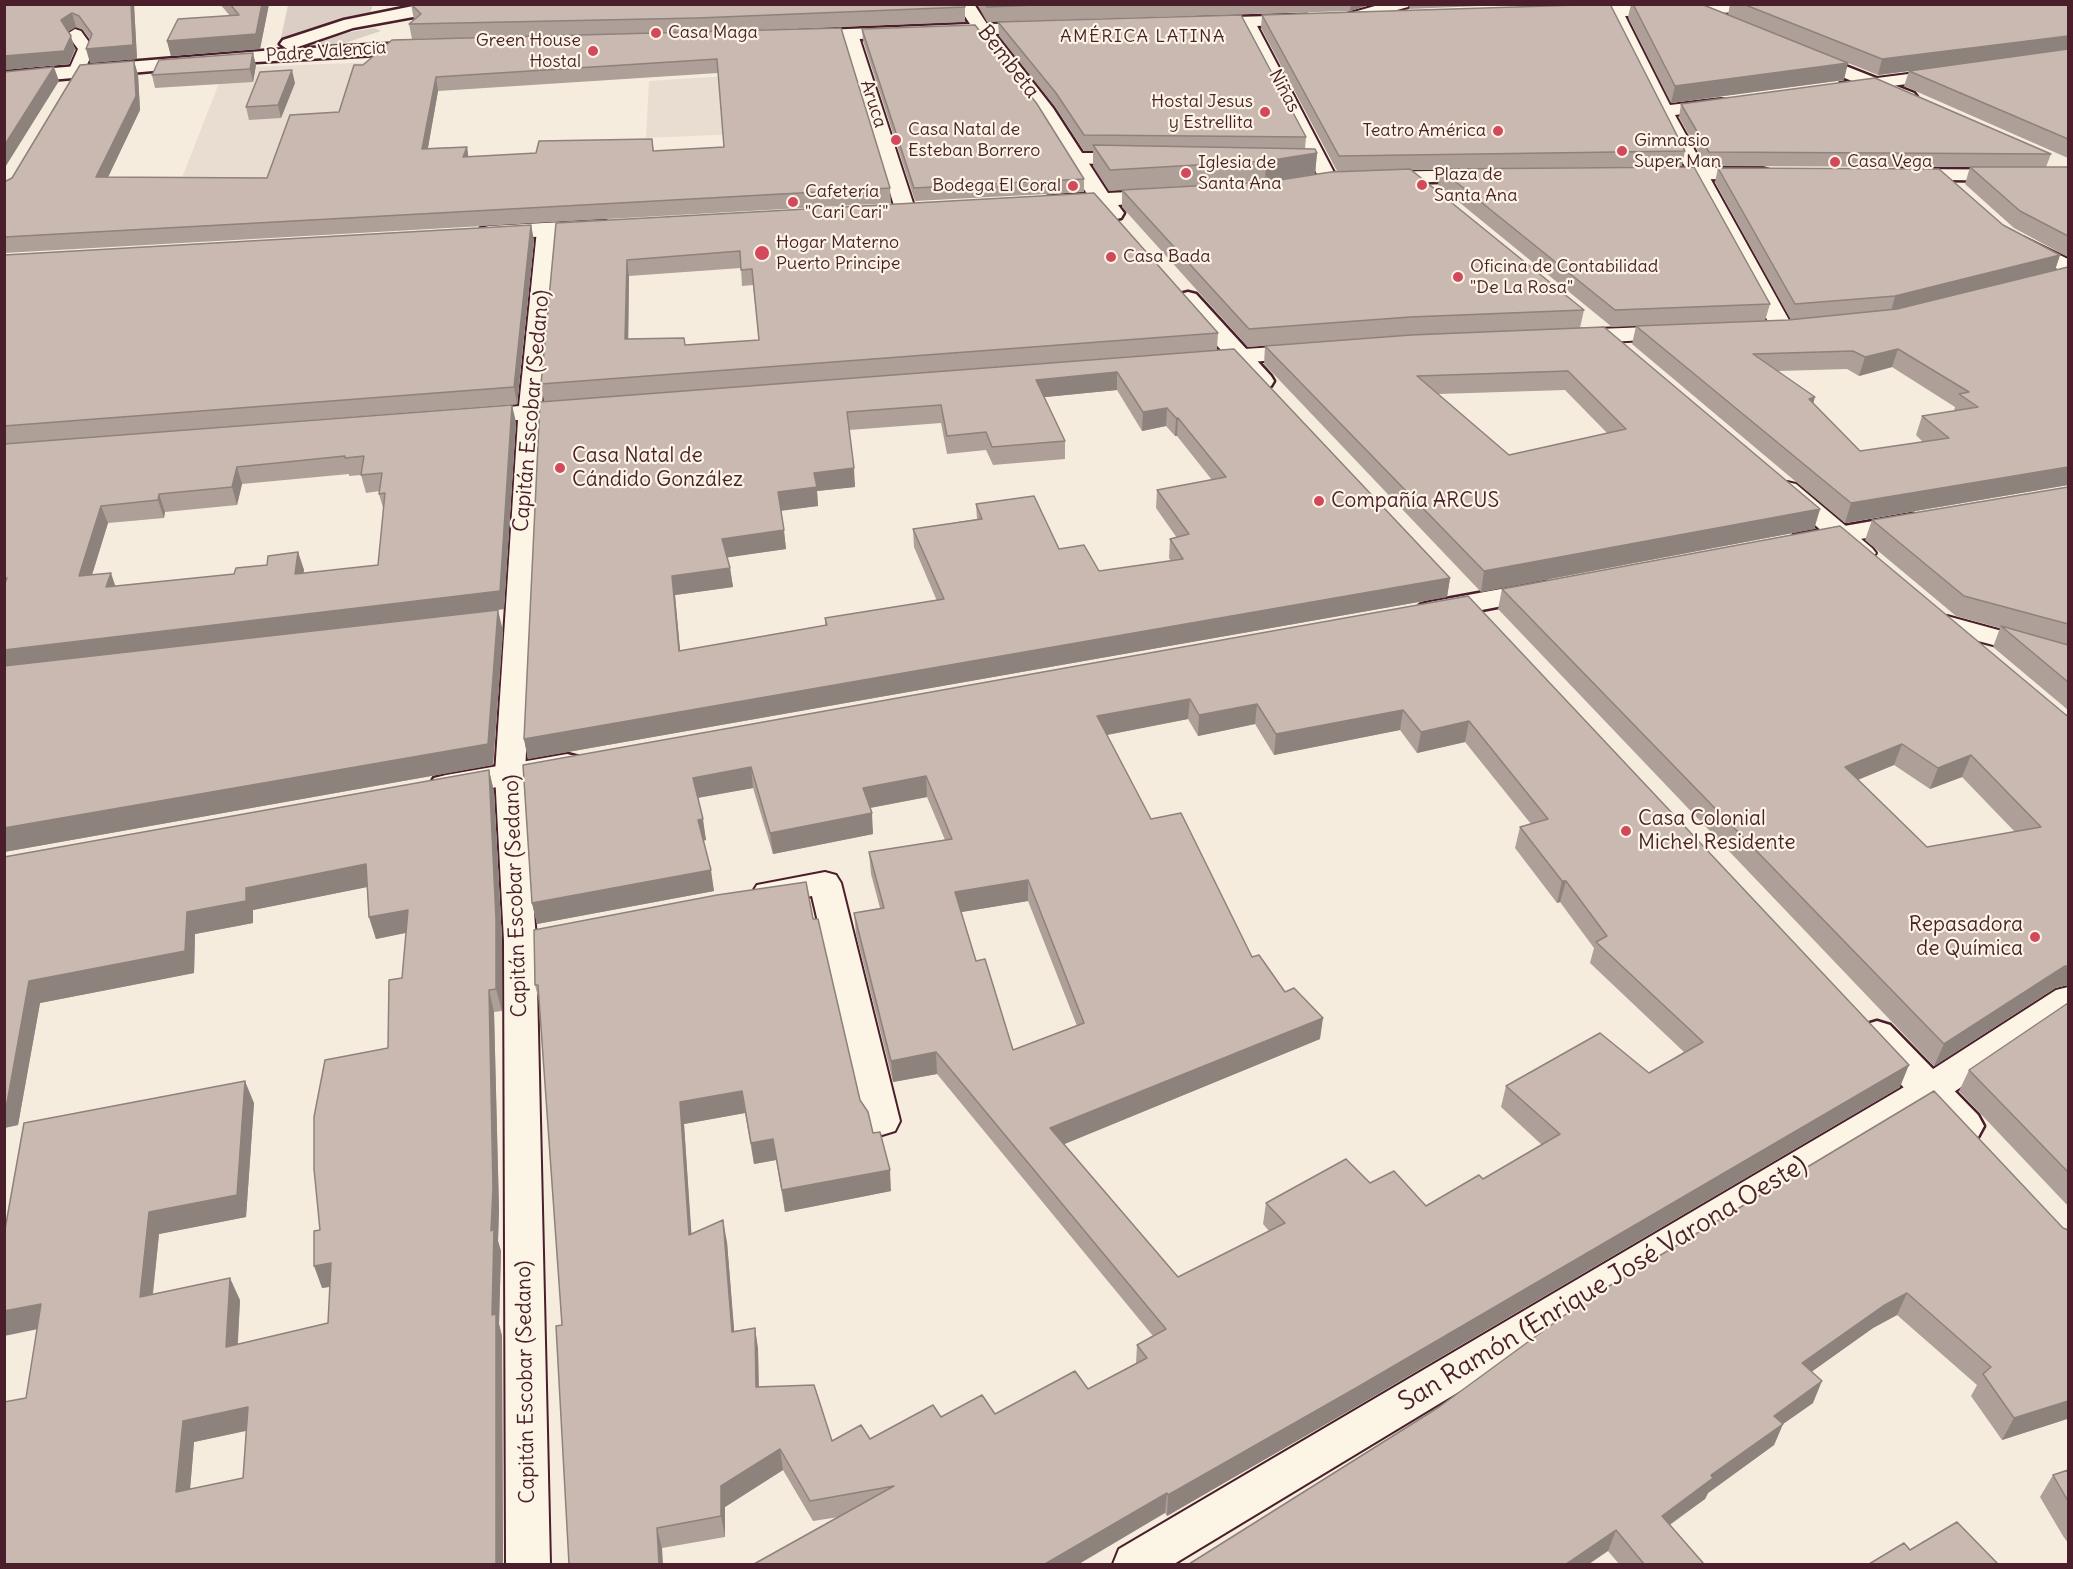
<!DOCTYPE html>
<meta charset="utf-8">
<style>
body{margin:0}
#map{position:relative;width:2073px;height:1569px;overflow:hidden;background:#f5ecde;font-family:Delius,sans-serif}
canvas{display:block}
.frame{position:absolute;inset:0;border:6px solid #4a1f2b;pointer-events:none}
</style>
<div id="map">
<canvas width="2073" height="1569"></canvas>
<div class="frame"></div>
</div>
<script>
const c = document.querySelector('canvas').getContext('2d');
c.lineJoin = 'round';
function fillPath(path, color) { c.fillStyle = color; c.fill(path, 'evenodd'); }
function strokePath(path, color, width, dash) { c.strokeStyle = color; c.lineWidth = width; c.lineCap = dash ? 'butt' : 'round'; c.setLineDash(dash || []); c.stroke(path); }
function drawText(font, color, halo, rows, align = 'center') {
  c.font = font + ' Delius,sans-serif'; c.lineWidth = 4.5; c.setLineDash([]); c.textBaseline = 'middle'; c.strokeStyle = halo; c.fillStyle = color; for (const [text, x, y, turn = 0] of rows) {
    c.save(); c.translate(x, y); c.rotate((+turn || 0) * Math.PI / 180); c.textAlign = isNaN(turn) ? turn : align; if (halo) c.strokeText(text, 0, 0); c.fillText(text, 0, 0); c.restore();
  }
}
fillPath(new Path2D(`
 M405 61 378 167 268 175 257 193H176L225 68Z
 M773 73 785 132 646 138 649 81Z`), '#e8ddd0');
fillPath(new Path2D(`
 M370 4 372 7 370 15C341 27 309 28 280 42L288 5Z
 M374 28 381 31 339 45 309 47 306 44 333 35Z`), '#dbcec4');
const street = new Path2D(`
 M1382 4H1410L1408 7 1342 25 1334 20 1336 17Z
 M1603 4H1619L1670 105 1721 99 1727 100 1730 104 1727 108 1721 109 1675 115 1794 329 1791 334 1783 336 1775 334 1772 329 1655 111Z
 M1247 17 1255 22 1338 180 1336 184H1322L1320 180 1239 22Z
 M75 29 81 31 94 49 82 76H70L68 72 78 49 67 34Z
 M850 29 858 34 915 209 912 213H898L895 209 842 34Z
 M1947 69 1953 70 1956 74 1953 78 1846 92 1840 91 1837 87 1840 83 1846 82Z
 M1076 153H1134L1141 155 1143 159 1141 163 1134 165 1069 163 1067 159 1069 155Z
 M547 224 554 226 557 230 542 404 579 401 587 403 591 408 587 413 541 418 525 774 536 941 550 1564H506L504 941 495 774 518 420 474 423 466 421 462 416 466 411 519 406 537 230 540 226Z
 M2023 237 2068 259V273L2061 271 2016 247 2013 243 2016 239Z
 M1674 326 1682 328 1685 333 1682 338 1572 344 1564 342 1561 337 1564 332 1572 330Z
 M1306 345 1314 347 1317 352 1314 357 1213 365 1205 363 1202 358 1205 353 1213 351Z
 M1787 482 1796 484 1872 548 1876 553 1872 558 1863 561 1854 558 1778 494 1775 489 1778 484Z
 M1947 616 2068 649V665L1937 630 1933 624 1937 618Z
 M825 872 836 875 841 883 900 1121 895 1131 882 1135 869 1131 864 1121 812 896 768 904 757 901 752 893 757 885Z
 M2068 987V1015L1942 1100 1174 1564H1113L1119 1549 1916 1080 2056 990Z`);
const secondary = new Path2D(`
 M423 4H465L457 9 353 28 292 49 427 42 433 43 436 47 433 51 427 52 256 62 4 84V72L287 49 280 44 283 40 344 20Z
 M957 4H974L987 24 1048 23 1051 27 1048 31 1042 32 995 34 1053 108 1108 193 1168 190 1175 192 1179 196 1175 200 1118 205 1124 213 1121 218C1108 221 1104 216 1096 206L1055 208 1047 207 1044 202 1047 197 1087 194 1038 115 977 35 800 41 794 40 791 36 794 32 800 31 970 24Z
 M1664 4H1843L1835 9 1567 18 1561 17 1558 13 1561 9 1567 8Z
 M1306 15 1312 16 1315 20 1312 24 1198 28 1192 27 1189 23 1192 19 1198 18Z
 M1805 50 1914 93 1917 97 1914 101H1900L1799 59 1796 55 1799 51Z
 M1653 168H1761L1768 170 1771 174 1768 178 1761 180 1646 178 1643 174 1646 170Z
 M1899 169 2068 170V182L1892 179 1889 175 1892 171Z
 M1485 170 1492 172 1495 176 1492 180 1374 184 1367 182 1364 178 1367 174 1374 172Z
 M599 220 607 222 610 227 607 232 489 240 481 238 478 233 481 228 489 226Z
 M1188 292 1196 294 1271 376 1274 381 1271 386 1262 388 1253 386 1180 304 1176 299 1180 294Z
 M1913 514 1923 516 1927 522 1923 528 1804 549 1794 547 1790 541 1794 535 1804 533Z
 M1544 581 1554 584 1559 590 1554 596 1430 620 1420 617 1415 611 1420 605 1430 602Z
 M567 754 579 757 583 764 579 771 446 797 434 794 429 786 434 778 446 775Z
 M1877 1021 1890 1025 1978 1115 1984 1126 1978 1137 1964 1141 1950 1137 1864 1045 1858 1035 1864 1025Z`);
strokePath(street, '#4a1f2b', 4);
strokePath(secondary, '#4a1f2b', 5);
fillPath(street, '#fcf5e5');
fillPath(secondary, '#fcf5e5');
fillPath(new Path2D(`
 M4 4H134L137 59 90 63V39L83 30 76 27 68 31 75 49 69 64 4 70Z
 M220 4H269L260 49 171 56 167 41 230 16Z
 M411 4 965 7V22L736 31 890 188 891 203 4 253V182L12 178 134 61 138 75 140 110 108 177 267 178 339 112 363 65 564 36 412 39 409 24 414 20ZM718 73 724 147 654 151 652 139 536 153 468 157 467 147 428 148 438 91Z
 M977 4H1372L1350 11 987 22Z
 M1410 4H1527L1409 9Z
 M1631 4H1701L1844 80 1671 103 1628 17Z
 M1730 4H2068V158L1904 86 1909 71 1878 75 1728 15Z
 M1262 15 1685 151 1682 166 1555 168 1770 304 1765 321 1791 320 1715 182 1718 168 2003 225 2060 255 2055 270 1937 299 2068 267V485L1845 523 1632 344 1636 326 1612 327 1438 185 1440 170H1412L1584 310 1580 328 1820 509 1814 529 1481 592 1264 364 1265 346 1408 335 1248 347 1122 207V190L1221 184 1109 191 1093 166V151H1084L1056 108 999 36 998 22 1306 137 1305 149 1317 153 1315 174 1337 171 1261 28ZM1892 367 1955 407 1954 411 1922 416 1916 435 1923 442 1860 451 1813 404 1778 371 1847 369 1859 376ZM1565 390 1607 433 1509 455 1438 394Z
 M862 29 1084 179V192L915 201 863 41Z
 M256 65 253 82 155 88 152 75Z
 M295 83 281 118 249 120 246 107Z
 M1681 104 2051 154 2046 167H2068V257L2014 228 1965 184 1970 167 1706 166 1679 117Z
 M1094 193 1218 333 1217 350 544 402 541 384 556 223ZM741 268 742 286 753 285 759 340 685 345 628 339 629 276Z
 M531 225 534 241 517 404 4 444V255Z
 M1234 349 1450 578 1447 597 528 759 524 739 540 402ZM1117 390 1142 431 1166 426 1175 436H1177L1212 480 1157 490 1156 508 1177 538 1170 539 1169 558 1171 561 1099 571 976 504 977 519 913 529 914 547 937 601 825 618V625L680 651 675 595 733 587 730 568 727 557 786 549 781 510 818 506 817 491 855 487 849 430 941 423 947 454 986 450 993 465 1065 459V441L1044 397Z
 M516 422 504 609 471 613 503 631 493 765 4 852V444ZM349 474V476L361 475 366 493 380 491 379 494 384 511 378 565 303 573 304 570 298 552 267 565 234 574 115 586 92 575 108 523 164 518 165 512 237 505 242 484Z
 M2068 487V710L1993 647 2000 628 1956 616 1865 540 1872 520Z
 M1502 589 2068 716V985L2055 988 1934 1066 1498 609ZM1894 765 1930 789 1962 777 2015 832 1927 847 1858 780Z
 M1468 596 1900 1087 1352 1409 1167 1516 1165 1513 839 1517 813 1521 783 1470 725 1507V1537L662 1548 562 1325 539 1001 535 985 813 919 860 1100 873 1133 891 1191 785 1212 776 1160 754 1164 745 1113 684 1124 691 1234 727 1242 734 1331 755 1328 758 1349 759 1387 832 1441 870 1439 941 1417 995 1414 1088 1389 1136 1363 1137 1345 1153 1336 937 1074 893 1082 856 934 854 913 880 908 871 874 869 852 945 840 927 797 870 808 873 834 773 854 753 788 698 798 706 840 703 841 714 891 537 924 532 903 523 765ZM1188 719 1198 736 1255 724 1274 755 1400 730 1417 753 1465 742 1531 824 1520 827 1515 848 1557 903 1560 902 1594 948 1590 963 1684 1052 1649 1073 1506 1086 1501 1107 1542 1145 1483 1179 1426 1206 1370 1183 1266 1203 1263 1224 1269 1231 1178 1277 1064 1144 1320 1039 1285 992 1252 957 1151 819 1107 735ZM1028 901 1077 1026 1013 1050 976 961 961 912Z
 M489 770 494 792 502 941V1011L494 1012 499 1210 498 1241 501 1251 499 1324 502 1336 503 1564H4L26 1398 254 1103 246 1217 159 1234 153 1294 240 1300 238 1344 328 1323 330 1287 322 1288 320 1230 388 1048 402 978 406 933 376 939 369 917 367 887 253 910V923L195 934 194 973 40 1003 18 1125 4 1128V857ZM246 1431 243 1478 190 1489 194 1442Z
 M2068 1003V1206L1959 1091 1969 1070Z
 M2063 1228 2068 1230V1421L2067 1419 2002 1440 1971 1396 1977 1385 1897 1315 1873 1328 1811 1372 1813 1403 1783 1424 1774 1445 1708 1493 1705 1499 1670 1525 1704 1564H1619L1608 1551 1189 1564Z
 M2068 1470V1543L2063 1536 2040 1497 2053 1475Z`), '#ae9f98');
fillPath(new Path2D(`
 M131 4H134L137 59 90 63 86 49Z
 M262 4H269L260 49 171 56 167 41 256 34Z
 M1351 4H1372L1350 11Z
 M72 13 76 27 65 34 61 20Z
 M71 36 75 49 69 64 4 70V56Z
 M2068 36V50L1878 75 1882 59Z
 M253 53 256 65 253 82 250 69Z
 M134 61 138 75 140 110 101 192 96 177Z
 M1848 63 1844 80 1671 103 1675 86Z
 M54 67 59 81 4 169V146Z
 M292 70 295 83 281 118 278 105Z
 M436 77 438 91 425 164 422 149Z
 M467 147 469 161 463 157Z
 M1317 153 1315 174 1265 182 1266 161Z
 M531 225 534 241 517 404 514 387Z
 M2060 255 2055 270 1891 311 1895 296Z
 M627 260 629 276 628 356 625 339Z
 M1898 349 1892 367 1859 376 1865 357Z
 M1117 372V390L1036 398V380Z
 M1815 397 1810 416 1809 399Z
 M512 405 516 422 504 609 4 669V650L500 591Z
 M1167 408 1166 426 1142 431 1143 412Z
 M1176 418H1178L1177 436H1175Z
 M237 467 242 484 237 505 232 487Z
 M2068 467V485L1845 523 1851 503Z
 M854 468 855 487 817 491 818 506 780 511 778 492 814 473Z
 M159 494 165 512 164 518 158 500Z
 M101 506 108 523 86 594 79 576Z
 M1820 509 1814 529 1481 592 1484 571Z
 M784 530 786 549 724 558 722 539Z
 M298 552 304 570 300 592 295 574Z
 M730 568 733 587 675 595 682 671 679 651 672 576Z
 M111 573 117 591 106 587Z
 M1450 578 1447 597 528 759 524 739Z
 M498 610 503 631 493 765 4 852V828Z
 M1190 699 1188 719 1096 737 1097 716Z
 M1257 704 1255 724 1198 736 1199 715Z
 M1403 710 1400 730 1274 755 1276 734Z
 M1469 721 1465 742 1417 753 1421 732Z
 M1902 744 1894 765 1837 788 1845 767Z
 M1971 755 1962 777 1930 789 1938 768Z
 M751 767 753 788 696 798 693 778Z
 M489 770 494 792 502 941V1011L496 989Z
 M926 776 927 797 864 809 863 788Z
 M872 813 873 834 773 854 770 833Z
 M703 819 706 840 701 841 698 820Z
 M366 864 372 886 253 910V923L195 934 194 973 40 1003 18 1125 4 1128V1103L29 981 187 912 246 888Z
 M711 870 714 891 537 924 532 903Z
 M1028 880V901L956 913 955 892Z
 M1562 881H1566L1560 902 1557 903Z
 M408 910 414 931 376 939 369 917Z
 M2065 966H2068V985L2055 988 1934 1066 1944 1044Z
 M489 990 494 1012 499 1210 498 1241 501 1251 499 1324 502 1336 503 1564H496L491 1231Z
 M1323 1018 1320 1039 1050 1150V1128Z
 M936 1052 937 1074 893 1082 891 1061Z
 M1909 1065 1900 1087 1352 1409 1167 1516 1168 1495Z
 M245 1081 254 1103 246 1217 159 1234 150 1319 140 1297 149 1212Z
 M742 1091 745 1113 684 1124 693 1256 689 1235 680 1102Z
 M773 1139 776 1160 754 1164 751 1143Z
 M890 1170 891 1191 785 1212 782 1190Z
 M723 1220 727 1242 736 1353 732 1332Z
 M331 1263 339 1285 322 1288 314 1266Z
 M230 1278 240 1300 236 1369 226 1347Z
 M1907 1293 1897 1315 1873 1328 1793 1385 1802 1363 1883 1306Z
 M41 1304 53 1326 4 1336V1311Z
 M755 1328 758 1349 759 1409 756 1387Z
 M1822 1381 1813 1403 1783 1424 1774 1445 1708 1493 1705 1499 1653 1536 1662 1516 1711 1475 1774 1416Z
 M2068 1401V1417L2067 1419 2002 1440 2014 1418Z
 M248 1407 258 1428 194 1442 188 1514 176 1492 183 1421Z
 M780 1449 783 1470 725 1507V1537L721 1516V1486Z
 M1167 1493 1165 1513 1079 1564H1045Z
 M657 1528 662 1548 663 1564H659Z
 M1616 1530 1608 1551 1589 1564H1566Z`), '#8d827c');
const building = new Path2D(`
 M4 4H131L133 45 86 49 92 34 79 16 72 13 61 20 71 36 64 51 4 56Z
 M230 4H262L256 34 167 41 178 19 239 15Z
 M411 4H963L965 7 698 18 409 24 421 14Z
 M986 4H1062L987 7Z
 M1610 4 1685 151 1339 156 1262 15Z
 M1633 4H1701L1848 63 1675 86Z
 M1743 4H2068V36L1882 59Z
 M1241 15 1306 137 1084 135 1056 93 998 22Z
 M975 25 1037 104 1084 179 914 188 862 29Z
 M841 28 890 188 4 237V182L12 178 80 65 134 61 136 96 96 177 267 178 290 115 339 112 354 65H363L392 40ZM717 59 724 147 653 151 652 139 539 141 536 153 463 157 467 147 422 149 436 77Z
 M2068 49V139L1909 71Z
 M253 53 250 69 152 75 159 60Z
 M54 67 4 146V72Z
 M292 70 278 105 246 107 260 72Z
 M1875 78 2051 154 1709 152 1681 104Z
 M1093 145 1315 149 1317 153 1266 161 1110 170Z
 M1694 167 1770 304 1615 310 1440 169Z
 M1970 167H2068V236L2020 211Z
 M1718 168 1939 169 2003 225 2060 255 1895 296 1795 304Z
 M1410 169 1584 310 1410 317 1249 329 1122 190 1267 182 1331 172Z
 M1094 193 1218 333 541 384 556 223ZM740 251 741 270 752 269 759 340 685 345 684 338 625 339 627 260Z
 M531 225 514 387 4 426V255Z
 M2068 267V467L1851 503 1636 326 1788 320 1897 309ZM1898 349 1969 392 1959 394 1978 407 1922 416 1949 438 1860 451 1809 399 1815 397 1753 354 1853 351 1865 357Z
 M1604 327 1820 509 1484 571 1265 346 1411 335ZM1568 371 1626 429 1509 455 1417 376Z
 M1234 349 1450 578 524 739 540 402ZM1117 372 1143 412 1167 408 1176 418H1178L1226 477 1157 490 1189 534 1170 539 1183 559 1099 571 1084 545 1059 549 1034 496 976 504 982 519 913 529 944 599 825 618 827 625 679 651 672 576 730 568 722 539 784 530 778 492 817 487 814 473 854 468 847 412 941 405 947 436 986 432 992 447 1065 441 1036 380Z
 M512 405 500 591 4 650V585L7 578H4V444ZM345 456V458L364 456 361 475 382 473 379 494 385 493 378 565 295 574 298 552 268 556 267 565 236 568 234 574 106 587 111 573 79 576 101 506 158 500 159 494 232 487 237 467Z
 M2068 487V624L1964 596 1872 520Z
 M1840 526 2066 715 2068 716V966H2065L1944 1044 1502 589ZM1902 744 1938 768 1971 755 2041 827 1927 847 1845 767Z
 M1468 596 1909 1065 1356 1388 1168 1495 1167 1493 1045 1564H754L894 1486 810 1501 780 1449 721 1486V1516L657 1528 659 1564H569L556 1326 562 1325 538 985H535L534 930 717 895 806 882 813 919H818L860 1100 868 1112 873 1133 880 1132 890 1170 782 1190 773 1139 751 1143 742 1091 680 1102 689 1235 723 1220 732 1332 755 1328 756 1387 814 1385 832 1441 861 1425 870 1439 933 1405 941 1417 982 1395 995 1414 1075 1371 1088 1389 1147 1358 1137 1345 1166 1329 936 1052 891 1061 854 913 884 908 869 852 952 839 926 776 863 788 872 813 770 833 751 767 693 778 703 819 698 820 711 870 532 903 523 765ZM1190 699 1199 715 1257 704 1276 734 1403 710 1421 732 1469 721 1548 819 1520 827 1562 881H1566L1607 936 1596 942 1703 1042 1649 1073 1600 1033 1506 1086 1560 1134 1483 1179 1479 1175 1426 1206 1394 1171 1370 1183 1346 1159 1266 1203 1285 1223 1178 1277 1050 1128 1323 1018 1294 988 1285 992 1259 955 1252 957 1181 813 1151 819 1097 716ZM1028 880 1084 1023 1013 1050 985 959 976 961 955 892Z
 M498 610 488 744 4 828V666Z
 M2001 626 2068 645V682Z
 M489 770 496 919V989L489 990 493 1188 491 1231 494 1229 492 1315 496 1314V1564H4V1402L26 1398 41 1304 4 1311V1235L24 1123 245 1081 237 1195 149 1212 140 1297 230 1278 226 1347 328 1323 331 1263 314 1266V1231L320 1230 314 1169V1117L325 1060 388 1048 389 980 402 978 408 910 369 917 366 864 246 888V901L187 912 185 951 29 981 7 1103H4V857ZM248 1407 243 1478 176 1492 183 1421Z
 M2068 1003V1172L1969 1070Z
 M1934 1091 2063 1228 2068 1230V1401L2014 1418 1983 1374 1991 1367 1907 1293 1883 1306 1802 1363 1822 1381 1774 1416 1783 1424 1711 1475 1713 1478 1662 1516 1704 1564H1644L1616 1530 1566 1564H1189L1439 1407 1584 1301Z
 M2068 1470V1501L2053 1475Z
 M1957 1522 1998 1564H1869L1904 1543 1910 1550Z`);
fillPath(building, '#cab9b1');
strokePath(building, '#8d827c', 1.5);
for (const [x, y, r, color] of [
 [656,33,6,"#d1495b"],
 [593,51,6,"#d1495b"],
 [1265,112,6,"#d1495b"],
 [1498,131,6,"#d1495b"],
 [896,140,6,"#d1495b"],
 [1622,151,6,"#d1495b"],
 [1835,162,6,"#d1495b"],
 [1186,173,6,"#d1495b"],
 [1422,185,6,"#d1495b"],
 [1073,186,6,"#d1495b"],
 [793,202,6,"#d1495b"],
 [762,253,8,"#d1495b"],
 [1111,257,6,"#d1495b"],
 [1458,277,6,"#d1495b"],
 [560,468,6,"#d1495b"],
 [1319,501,6,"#d1495b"],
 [1626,831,6,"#d1495b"],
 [2035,937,6,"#d1495b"]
]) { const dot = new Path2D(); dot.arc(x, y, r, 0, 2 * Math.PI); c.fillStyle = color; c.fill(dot); strokePath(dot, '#fcf5e5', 2); }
drawText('18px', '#4a1f2b', '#fcf5e5', [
 ["Casa Maga",668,33],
 ["Green House",581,41,"right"],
 ["Hostal",581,62,"right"],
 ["Hostal Jesus",1253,102,"right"],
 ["y Estrellita",1253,123,"right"],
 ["Casa Natal de",908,130],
 ["Esteban Borrero",908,151],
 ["Teatro América",1486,131,"right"],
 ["Gimnasio",1634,141],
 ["Super Man",1634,162],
 ["Casa Vega",1847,162],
 ["Iglesia de",1198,163],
 ["Santa Ana",1198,184],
 ["Plaza de",1434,175],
 ["Santa Ana",1434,196],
 ["Bodega El Coral",1061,186,"right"],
 ["Cafetería",805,192],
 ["\"Cari Cari\"",805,213],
 ["Hogar Materno",776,243],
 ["Puerto Principe",776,264],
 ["Casa Bada",1123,257],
 ["Oficina de Contabilidad",1470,267],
 ["\"De La Rosa\"",1470,288]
], 'left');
c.letterSpacing = '1.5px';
drawText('18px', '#4a1f2b', '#fcf5e5', [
 ["AMÉRICA LATINA",1143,37]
]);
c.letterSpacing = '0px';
drawText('18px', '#4a1f2b', '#fcf5e5', [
 ["Padre Valencia",326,52,-4],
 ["Niñas",1284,91,62],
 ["Aruca",873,104,72]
]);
drawText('21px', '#4a1f2b', '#fcf5e5', [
 ["Bembeta",1008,62,52],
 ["Capitán Escobar (Sedano)",532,411,-85],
 ["Capitán Escobar (Sedano)",516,896,-92],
 ["Capitán Escobar (Sedano)",526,1382,-91]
]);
drawText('21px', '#4a1f2b', '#fcf5e5', [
 ["Casa Natal de",572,456],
 ["Cándido González",572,480],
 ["Compañía ARCUS",1331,501],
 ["Casa Colonial",1638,819],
 ["Michel Residente",1638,843],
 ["Repasadora",2023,925,"right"],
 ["de Química",2023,949,"right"]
], 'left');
drawText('26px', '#4a1f2b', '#fcf5e5', [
 ["San Ramón (Enrique José Varona Oeste)",1603,1284,-31]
]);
</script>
